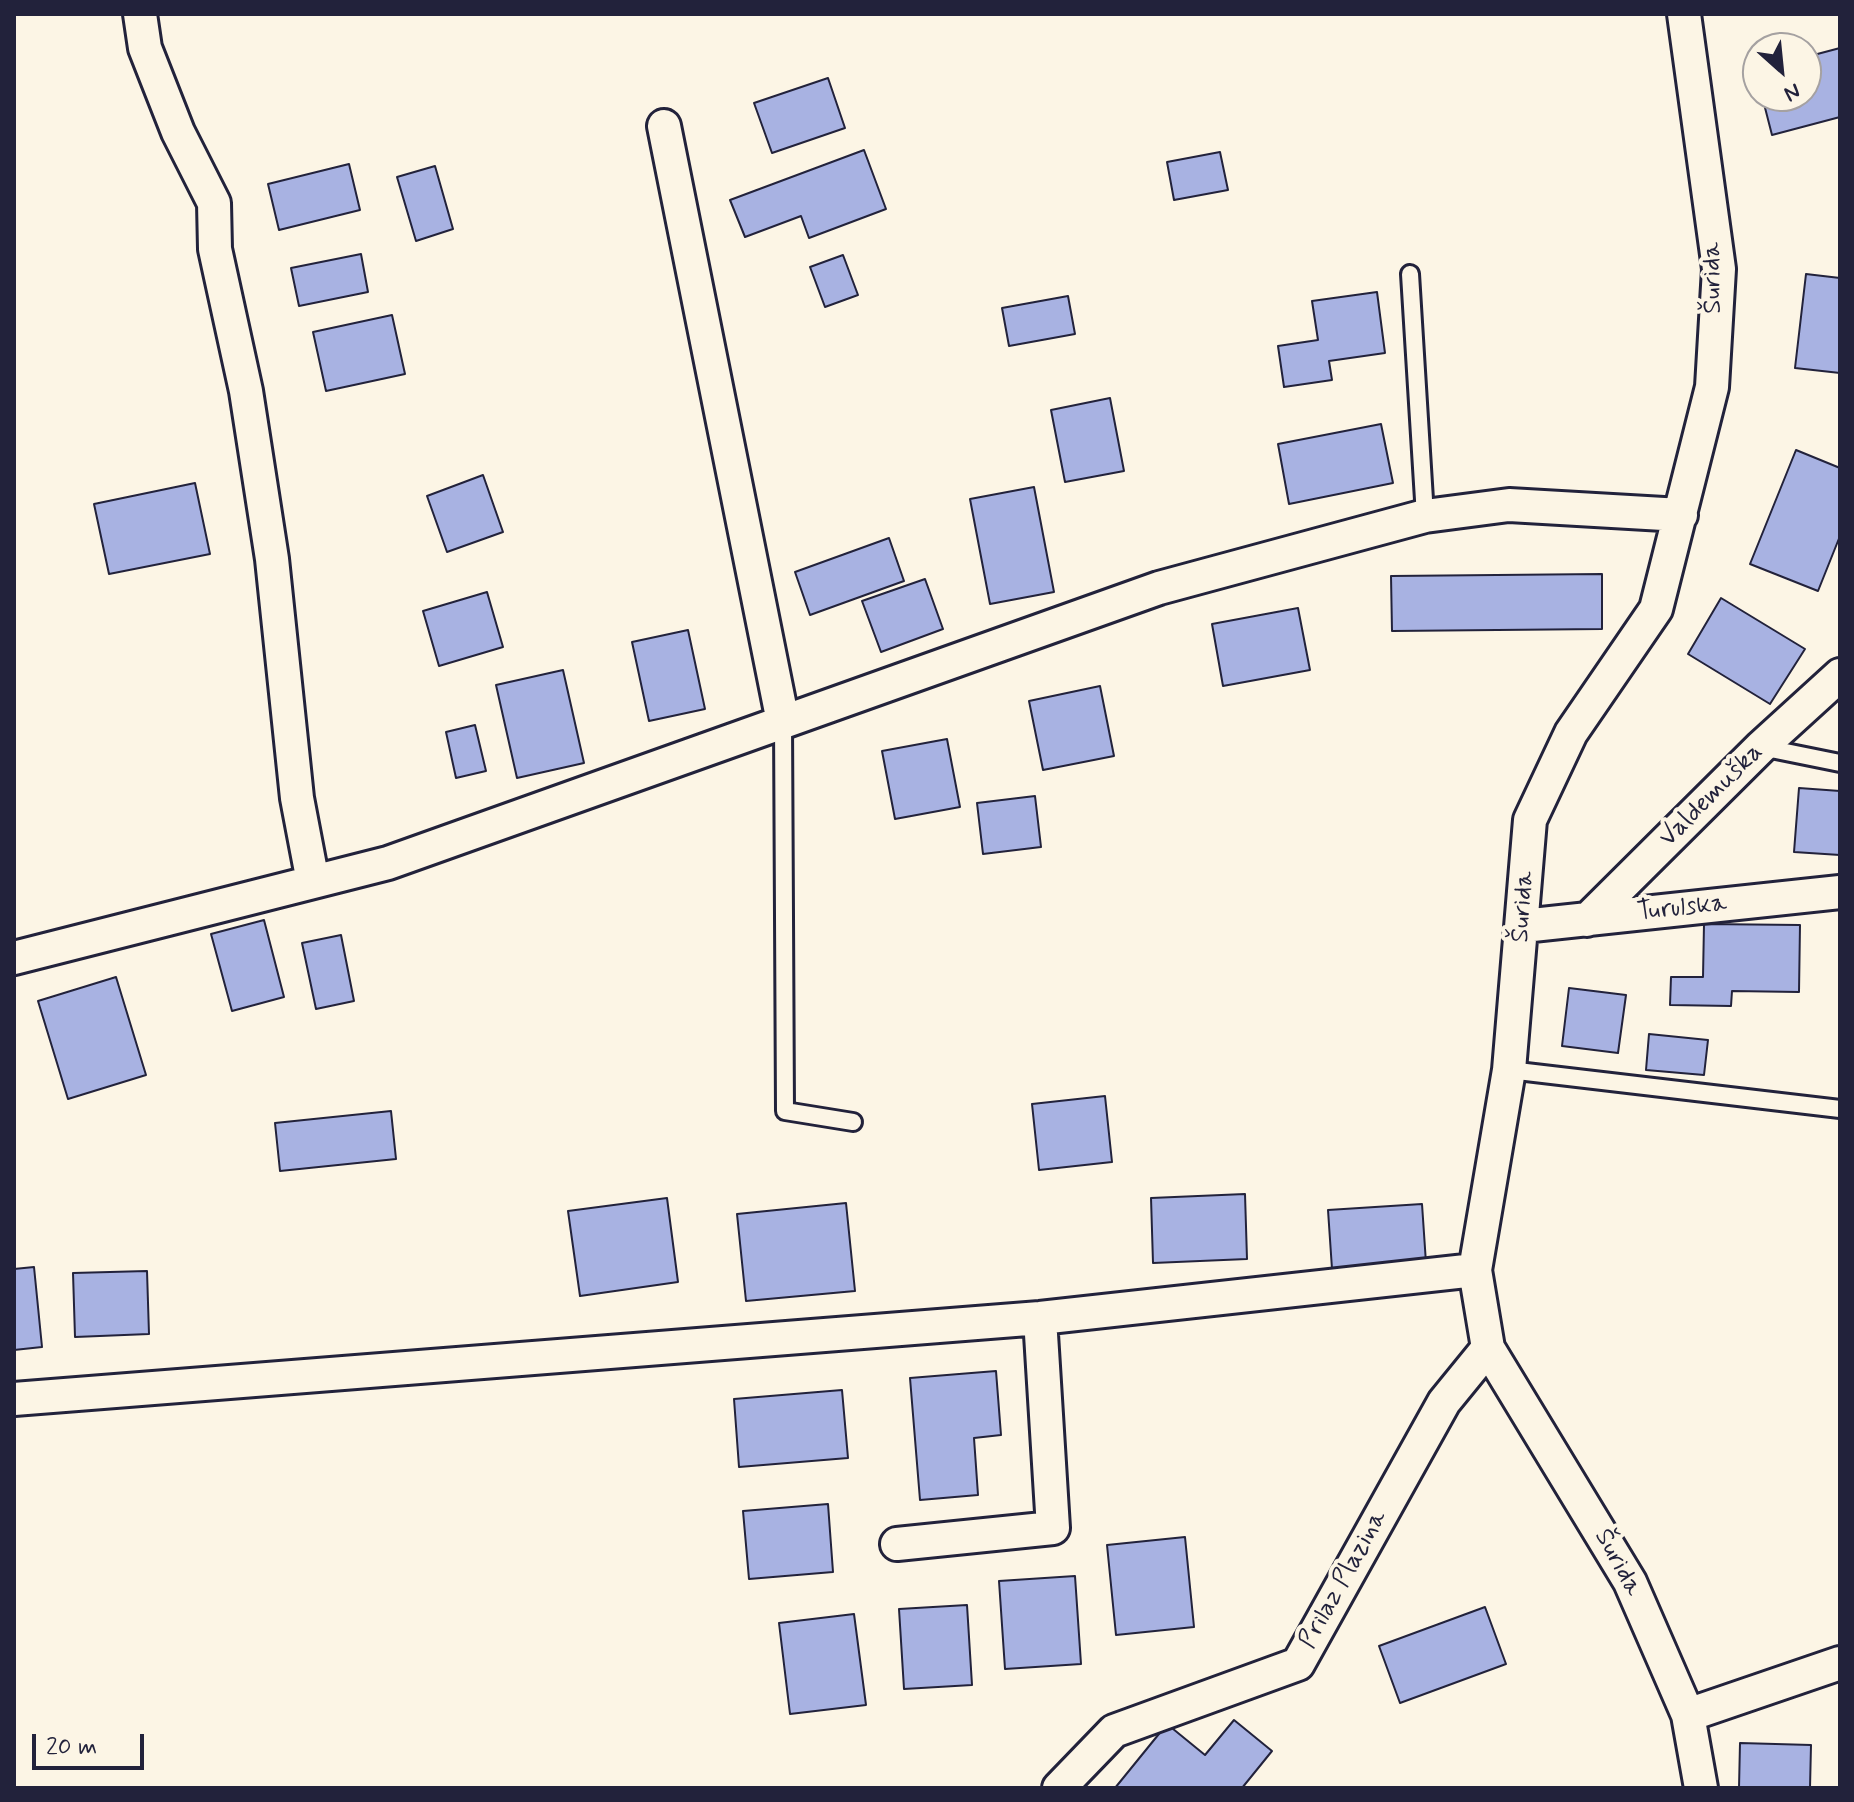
<!DOCTYPE html>
<meta charset="utf-8">
<style>
body{margin:0}
#map{position:relative;width:1854px;height:1802px;overflow:hidden;background:#fcf5e5;font-family:Mynerve,sans-serif}
canvas{display:block}
.frame{position:absolute;inset:0;border:16px solid #22223b;pointer-events:none}
.north{position:absolute;left:1742px;top:32px;width:80px;height:80px;box-sizing:border-box;background:#fcf5e5;border:2px solid #a5a1a1;border-radius:50%;rotate:153deg;font-size:22px;font-weight:700;line-height:32px;text-align:center;color:#22223b}
.north::after{content:'';display:block;margin:auto;width:28px;height:36px;background:#22223b;clip-path:polygon(50% 0,100% 100%,50% 72%,0 100%)}
.scale{position:absolute;left:32px;top:1734px;width:112px;height:36px;box-sizing:border-box;border:4px solid #22223b;border-top:0;padding-left:10px;font-size:24px;line-height:28px;white-space:nowrap;color:#22223b;-webkit-text-stroke:6px #fcf5e5;paint-order:stroke}
</style>
<div id="map">
<canvas width="1854" height="1802"></canvas>
<div class="frame"></div>
<div class="north">N</div>
<div class="scale">20 m</div>
</div>
<script>
const c = document.querySelector('canvas').getContext('2d');
c.lineJoin = 'round';
function fillPath(path, color) { c.fillStyle = color; c.fill(path, 'evenodd'); }
function strokePath(path, color, width, dash) { c.strokeStyle = color; c.lineWidth = width; c.lineCap = dash ? 'butt' : 'round'; c.setLineDash(dash || []); c.stroke(path); }
function drawText(font, color, halo, rows, align = 'center') {
  c.font = font + ' Mynerve,sans-serif'; c.lineWidth = 8; c.setLineDash([]); c.textBaseline = 'middle'; c.strokeStyle = halo; c.fillStyle = color; for (const [text, x, y, turn = 0] of rows) {
    c.save(); c.translate(x, y); c.rotate((+turn || 0) * Math.PI / 180); c.textAlign = isNaN(turn) ? turn : align; if (halo) c.strokeText(text, 0, 0); c.fillText(text, 0, 0); c.restore();
  }
}
const building = new Path2D(`
 M1840 48V117L1772 135 1762 96H1806V57Z
 M828 78 845 128 772 153 754 103Z
 M864 150 886 209 809 238 801 216 745 237 730 200Z
 M1220 152 1228 190 1174 200 1167 162Z
 M349 164 360 210 279 230 268 184Z
 M435 166 453 229 416 241 397 177Z
 M361 254 368 292 299 306 291 268Z
 M843 255 858 295 825 307 810 267Z
 M1806 274 1840 278V373L1795 368Z
 M1377 292 1385 353 1329 361 1332 380 1284 387 1278 346 1318 340 1312 301Z
 M1068 296 1075 334 1009 346 1002 308Z
 M392 315 405 374 326 391 313 332Z
 M1110 398 1124 471 1065 482 1051 410Z
 M1381 424 1393 483 1289 504 1278 444Z
 M1796 450 1840 468V536L1818 591 1750 564Z
 M483 475 503 532 447 552 427 496Z
 M195 483 210 554 109 574 94 504Z
 M1034 487 1054 592 990 604 970 499Z
 M889 538 904 581 810 615 795 572Z
 M1602 574V629L1392 631 1391 576Z
 M925 579 943 629 881 652 862 601Z
 M487 592 503 647 439 666 423 611Z
 M1721 598 1805 649 1770 704 1688 654Z
 M1298 608 1310 670 1223 686 1212 624Z
 M688 630 705 709 649 721 632 642Z
 M563 670 584 763 517 778 496 685Z
 M1100 686 1114 756 1043 770 1029 701Z
 M475 725 486 771 456 778 446 732Z
 M947 739 960 807 895 819 882 751Z
 M1799 788 1840 791V855L1794 852Z
 M1035 796 1041 847 983 854 977 803Z
 M264 920 284 997 232 1011 211 934Z
 M1704 924 1800 925 1799 992 1732 991 1731 1006 1670 1005 1671 977H1703Z
 M341 935 354 1001 316 1009 302 943Z
 M116 977 146 1075 68 1099 38 1001Z
 M1569 988 1626 995 1618 1053 1562 1046Z
 M1649 1034 1708 1040 1704 1075 1646 1070Z
 M1105 1096 1112 1162 1039 1170 1032 1104Z
 M391 1111 396 1159 280 1171 275 1123Z
 M1245 1194 1247 1259 1153 1263 1151 1198Z
 M667 1198 678 1282 580 1296 568 1211Z
 M846 1203 855 1291 746 1301 737 1214Z
 M1422 1204 1426 1263 1332 1269 1328 1210Z
 M34 1267 42 1347 14 1350V1269Z
 M147 1271 149 1334 75 1337 73 1273Z
 M996 1371 1001 1435 974 1438 978 1495 920 1500 910 1378Z
 M842 1390 848 1458 739 1467 734 1399Z
 M828 1504 833 1572 749 1579 743 1511Z
 M1185 1537 1194 1627 1116 1635 1107 1545Z
 M1075 1576 1081 1664 1005 1669 999 1581Z
 M967 1605 972 1685 904 1689 899 1609Z
 M1485 1607 1506 1664 1400 1703 1379 1646Z
 M854 1614 866 1705 790 1714 779 1623Z
 M1234 1720 1272 1751 1242 1788H1115L1167 1724 1205 1755Z
 M1740 1743 1811 1745 1810 1788H1739Z`);
fillPath(building, '#a8b2e2');
strokePath(building, '#22223b', 2);
const lane = new Path2D(`
 M1410 274 1425 516
 M783 722 785 1111 853 1122
 M1761 747 1840 763
 M1509 1070 1840 1109`);
const street = new Path2D(`
 M140 14 145 48 178 132 214 203 215 249 246 391 272 559 297 798 313 882
 M1684 14 1719 269 1712 387 1656 609 1571 733 1530 820 1509 1070 1475 1270 1488 1348 1630 1582 1688 1715 1701 1788
 M664 126 783 722
 M1587 920 1761 747 1840 675
 M1523 926 1840 892
 M14 958 388 863 1159 588 1425 516 1509 505 1681 515
 M14 1399 1040 1318 1475 1270
 M897 1544 1053 1528 1040 1318
 M1688 1715 1840 1663
 M1059 1788 1114 1731 1298 1664 1444 1402 1488 1348`);
strokePath(lane, '#22223b', 22);
strokePath(street, '#22223b', 38);
strokePath(lane, '#fcf5e5', 16);
strokePath(street, '#fcf5e5', 32);
drawText('26px', '#22223b', '#fcf5e5', [
 ["Šurida",1714,278,-91],
 ["Valdemuška",1712,796,-45],
 ["Šurida",1524,907,-86],
 ["Turulska",1682,909,-6],
 ["Šurida",1617,1563,61],
 ["Prilaz Plazina",1344,1580,-61]
]);
</script>
